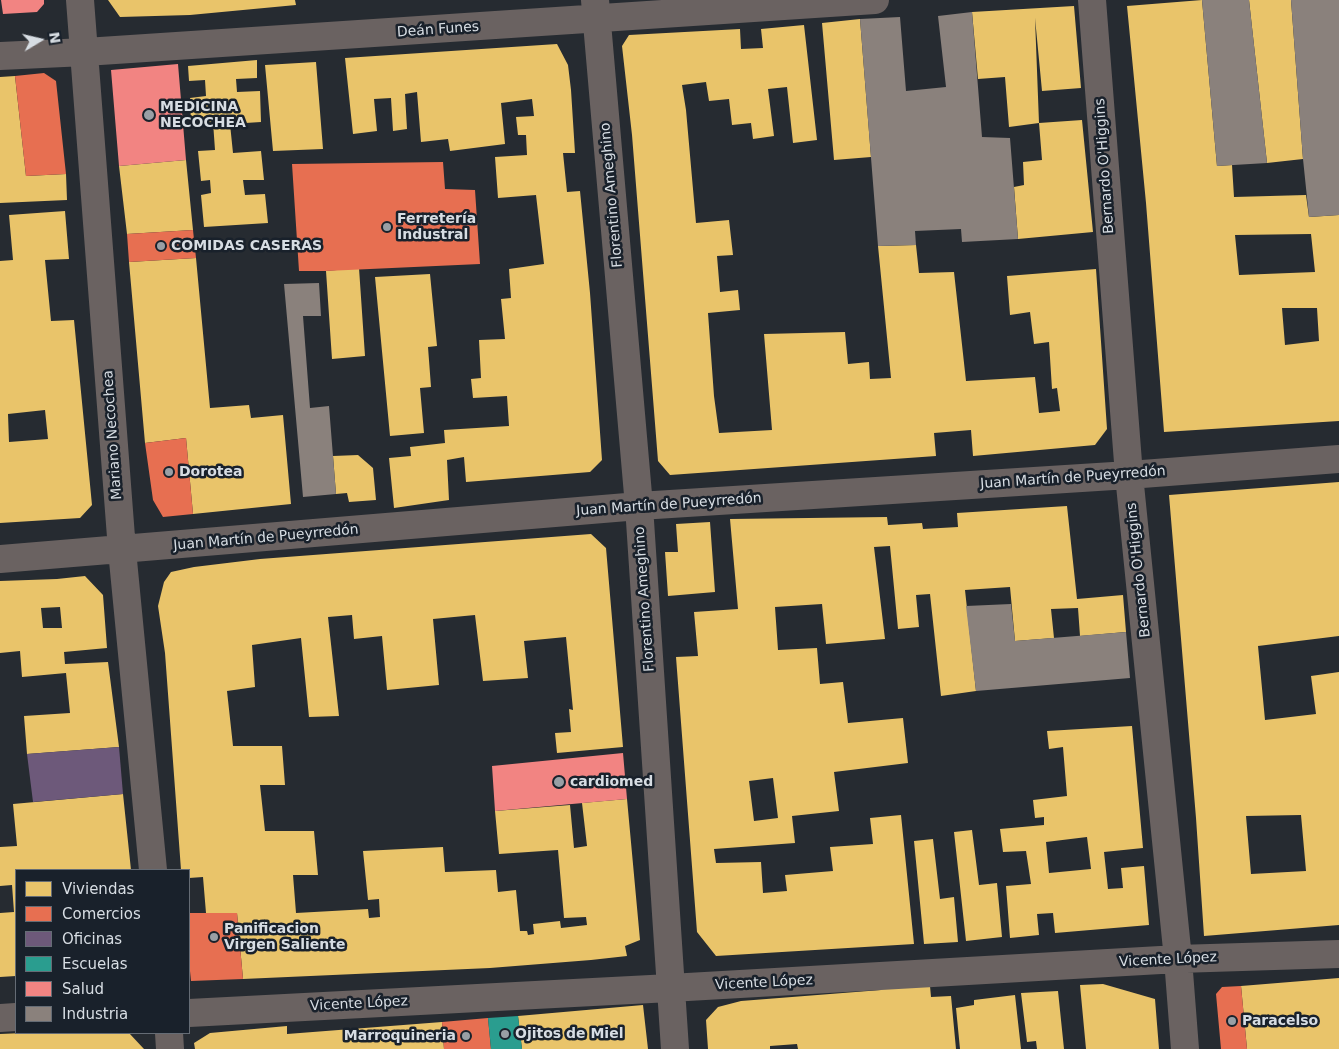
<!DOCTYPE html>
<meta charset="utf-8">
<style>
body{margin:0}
#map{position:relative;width:1339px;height:1049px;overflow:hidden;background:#262b31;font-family:"DejaVu Sans",sans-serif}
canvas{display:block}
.legend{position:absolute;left:15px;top:869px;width:175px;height:165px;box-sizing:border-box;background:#19212b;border:1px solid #656c75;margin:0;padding:6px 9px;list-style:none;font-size:15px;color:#d7dde3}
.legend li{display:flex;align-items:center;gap:10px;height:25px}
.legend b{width:25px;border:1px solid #656c75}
.north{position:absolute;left:15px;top:15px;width:50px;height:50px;-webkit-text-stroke:4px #19212b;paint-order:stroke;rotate:81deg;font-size:14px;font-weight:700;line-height:20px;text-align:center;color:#d7dde3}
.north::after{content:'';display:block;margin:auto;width:18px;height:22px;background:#d7dde3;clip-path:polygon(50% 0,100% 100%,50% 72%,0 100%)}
</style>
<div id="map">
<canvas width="1339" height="1049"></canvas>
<ul class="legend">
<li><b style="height:14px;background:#e9c46a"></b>Viviendas</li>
<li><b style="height:14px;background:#e76f51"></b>Comercios</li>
<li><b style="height:14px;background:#6d597a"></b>Oficinas</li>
<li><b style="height:14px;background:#2a9d8f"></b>Escuelas</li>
<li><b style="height:14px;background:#f28482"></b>Salud</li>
<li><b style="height:14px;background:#8a817c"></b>Industria</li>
</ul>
<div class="north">N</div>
</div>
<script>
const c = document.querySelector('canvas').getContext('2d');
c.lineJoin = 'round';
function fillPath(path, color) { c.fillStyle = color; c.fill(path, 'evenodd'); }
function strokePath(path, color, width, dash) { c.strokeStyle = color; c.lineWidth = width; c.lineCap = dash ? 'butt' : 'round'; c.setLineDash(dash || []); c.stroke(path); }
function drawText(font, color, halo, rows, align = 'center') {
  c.font = font + ' "DejaVu Sans",sans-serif'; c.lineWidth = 5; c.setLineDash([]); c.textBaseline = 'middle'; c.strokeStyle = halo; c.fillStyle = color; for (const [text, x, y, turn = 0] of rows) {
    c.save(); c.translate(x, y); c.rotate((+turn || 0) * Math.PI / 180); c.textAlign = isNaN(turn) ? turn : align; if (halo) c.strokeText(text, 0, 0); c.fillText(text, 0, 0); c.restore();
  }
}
fillPath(new Path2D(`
 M108 0H295L296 5 190 15 120 17Z
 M1202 0 1217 166 1232 165 1234 197 1306 195 1309 217 1339 215V421L1164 432 1146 203 1127 6ZM1311 234 1315 272 1239 275 1235 235ZM1282 308H1317L1319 341 1285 345Z
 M1249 0H1291L1303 159 1267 163Z
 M1074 6 1081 88 1042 91 1035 18 1039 123 1082 120 1093 232 1018 239 1014 187 1024 185 1023 162 1042 160 1039 123 1009 127 1005 77 978 79 972 12Z
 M860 19 871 157 834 160 822 23Z
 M804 25 817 140 793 143 787 87 768 89 774 136 753 139 751 123 732 125 729 99 709 101 706 82 682 85 686 110 696 223 729 220 733 255 717 256 720 292 738 290 740 310 708 313 714 396 719 433 772 430 764 334 845 332 848 364 869 362 870 379 891 378 878 246 916 245 919 273 954 272 966 381 1035 377 1039 413 1060 411 1057 388 1052 389 1049 342 1034 344 1030 312 1010 315 1007 276 1096 269 1107 429 1095 445 973 456 971 430 934 433 936 456 670 475 658 461 632 135 622 46 629 35 740 29 741 49 763 48 761 29Z
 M557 44 568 65 571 90 575 153H563L567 192 580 191 590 293 602 460 590 472 466 482 464 457 447 460 449 500 394 508 389 458 411 456 410 447 445 443 444 430 509 426 507 396 473 398 471 379 481 378 479 340 505 339 501 299 511 298 509 269 544 264 536 195 498 198 495 157 527 155 526 135H518L516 117 534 116 532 99 501 103 505 144 450 151 448 139 421 142 417 92 405 94 407 129 393 131 391 98 374 99 377 131 353 134 345 58Z
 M257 60V78L236 79 237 92 260 91 261 122 230 124 233 153 261 151 264 180H243L245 195 265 194 268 223 204 227 201 195 211 193 210 180 201 181 198 151 215 150 213 122 191 123 190 98 206 96 205 80 189 81 188 66Z
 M316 62 323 149 273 151 265 65Z
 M15 76 26 176 66 174 67 200 0 203V77Z
 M186 160 193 230 127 234 119 166Z
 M65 211 69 259 45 260 51 321 74 320 92 505 80 518 0 523V261L13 260 9 215ZM45 410 48 439 9 442 8 414Z
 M196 258 210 408 249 405 251 418 283 415 291 504 193 514 186 438 145 443 129 262Z
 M359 268 365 356 332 359 326 271Z
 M430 274 437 346 428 347 431 387 420 388 424 433 390 436 375 277Z
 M358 455 373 468 376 500 349 502 347 493 336 494 333 456Z
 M1339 482V636L1258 646 1265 720 1316 714 1311 676 1339 672V925L1204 936 1196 818 1169 495ZM1301 815 1306 871 1251 874 1246 816Z
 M1067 506 1077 599 1123 595 1126 632 1080 636 1078 608 1051 609 1054 638 1015 641 1010 587 965 590 976 691 941 696 930 594 916 595 919 627 898 629 890 546 874 547 885 639 826 644 822 604 775 607 778 650 817 648 820 684 843 682 848 723 903 718 908 763 834 772 839 811 792 816 795 843 714 849 716 863 761 862 763 893 787 891 785 875 833 871 830 847 873 844 870 818 901 815 914 944 716 956 697 932 676 657 698 656 694 612 738 609 730 519 887 517 888 525 922 523 923 529 958 527 957 513ZM773 778 778 818 754 821 749 781Z
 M710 522 715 592 668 596 665 552H678L676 524Z
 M591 534 606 548 623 747 557 753 555 733 571 732 569 709 573 710 566 637 524 641 528 678 483 681 475 615 433 619 439 685 387 690 382 636 354 639 352 615 328 617 339 716 309 717 301 638 252 645 255 687 227 691 233 746H282L285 785H260L265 831H314L318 875H293L296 913 368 909 369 918 380 917 379 899 368 900 363 851 443 847 445 872 496 870 498 892 516 890 520 931H527L528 935 534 934 533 924 560 921 561 928 587 925 586 917 564 918 558 850 499 854 495 811 570 805 574 848 587 846 582 803 627 799 640 940 625 946 627 956 591 960 490 968 243 979 237 913H206L203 877 189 878V870H181L165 653 158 606 164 582 171 572 194 567 260 559Z
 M85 576 103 595 107 648 64 652 65 664 108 662 119 747 27 754 24 716 70 713 66 673 22 677 20 651 0 653V581L57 579ZM60 607 62 628H43L41 608Z
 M1132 726 1143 848 1104 852 1108 889 1123 888 1121 868 1144 866 1149 925 1055 933 1053 913 1037 914 1039 935 1010 938 1006 886 1031 884 1026 851 1003 852 1000 829 1044 825V817L1035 818 1033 800 1067 796 1063 747 1049 749 1047 731ZM1087 837 1091 869 1049 873 1046 842Z
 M123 794 131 870H16V976L0 977V913L14 912 12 885 0 886V847L17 846 13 804Z
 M972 830 979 885 997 883 1002 937 966 941 954 832Z
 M933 839 940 899 954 897 958 942 924 944 914 841Z
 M1339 978V1049H1247L1241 986Z
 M880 979 930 986 931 997 951 996 956 1049H798L797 1044 770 1046V1049H708L706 1020 718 1007 741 1001 881 990Z
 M1103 984 1155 999 1159 1049H1086L1080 985Z
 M1058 991 1064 1049H1037L1036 1041 1027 1042 1021 993Z
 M1015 995 1021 1049H960L956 1008 974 1005V1000Z
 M643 1005 648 1049H522L518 1016Z
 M442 1022 444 1049H195L194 1043 210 1033 287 1026V1034Z
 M24 1033H129L144 1049H0V1034Z`), '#e9c46a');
fillPath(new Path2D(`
 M44 73 56 81 66 174 26 176 15 76Z
 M443 162 445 189 475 190 480 264 326 271H299L292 164Z
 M193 230 196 258 129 262 127 234Z
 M186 438 193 514 163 517 153 500 145 443Z
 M189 913H237L243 979 191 981 189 961Z
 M1241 986 1247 1049H1221L1216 994 1222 987Z
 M488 1018 491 1049H444L442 1022Z`), '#e76f51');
fillPath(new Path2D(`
 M119 747 123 794 33 802 27 754Z`), '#6d597a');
fillPath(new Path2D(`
 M518 1016 522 1049H491L488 1018Z`), '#2a9d8f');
fillPath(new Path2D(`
 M1 0H44V4L37 12 3 14Z
 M178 64 186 160 119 166 111 70Z
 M623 753 627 799 495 811 492 766Z`), '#f28482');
fillPath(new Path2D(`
 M1202 0H1249L1267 163 1217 166Z
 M1291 0H1339V215L1309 217 1303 159Z
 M972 12 982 137 1010 138 1018 239 962 242 961 229 915 231 916 245 878 246 860 19 900 17 906 91 946 87 938 16Z
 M319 283 321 316H303L310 408 329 406 336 494 303 497 284 284Z
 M1011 604 1015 641 1126 632 1130 678 976 691 966 606Z`), '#8a817c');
strokePath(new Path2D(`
 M80 0 122 550 153 870
 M595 0 639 506 675 1049
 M1092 0 1129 475 1178 959 1185 1049
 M0 56 85 52 875 0
 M0 559 639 506 1129 475 1339 459
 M189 1013 670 988 1178 959 1339 954
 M0 1018 16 1017
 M169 1033 170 1049`), '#6a6261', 28);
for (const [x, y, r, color] of [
 [149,115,6,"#999fa5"],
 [387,227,5,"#999fa5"],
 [161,246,5,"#999fa5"],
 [169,472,5,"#999fa5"],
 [559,782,6,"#999fa5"],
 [214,937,5,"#999fa5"],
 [1232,1021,5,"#999fa5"],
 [505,1034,5,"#999fa5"],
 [466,1036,5,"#999fa5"]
]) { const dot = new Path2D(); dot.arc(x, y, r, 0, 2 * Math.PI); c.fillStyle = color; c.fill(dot); strokePath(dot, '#19212b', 2); }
drawText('14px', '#d7dde3', '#19212b', [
 ["Deán Funes",438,30,-4],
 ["Bernardo O'Higgins",1105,166,-94],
 ["Florentino Ameghino",612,195,-95],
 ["Mariano Necochea",113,435,-94],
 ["Juan Martín de Pueyrredón",1073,478,-4],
 ["Juan Martín de Pueyrredón",669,505,-4],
 ["Juan Martín de Pueyrredón",266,538,-5],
 ["Bernardo O'Higgins",1139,570,-96],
 ["Florentino Ameghino",645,599,-94],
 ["Vicente López",1168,960,-3],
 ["Vicente López",764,983,-3],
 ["Vicente López",359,1004,-3]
]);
drawText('bold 14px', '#d7dde3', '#19212b', [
 ["MEDICINA",160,107],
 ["NECOCHEA",160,123],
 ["Ferretería",397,219],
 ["Industral",397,235],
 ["COMIDAS CASERAS",171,246],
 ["Dorotea",179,472],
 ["cardiomed",570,782],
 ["Panificacion",224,929],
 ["Virgen Saliente",224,945],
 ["Paracelso",1242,1021],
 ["Ojitos de Miel",515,1034],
 ["Marroquineria",456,1036,"right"]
], 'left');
</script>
